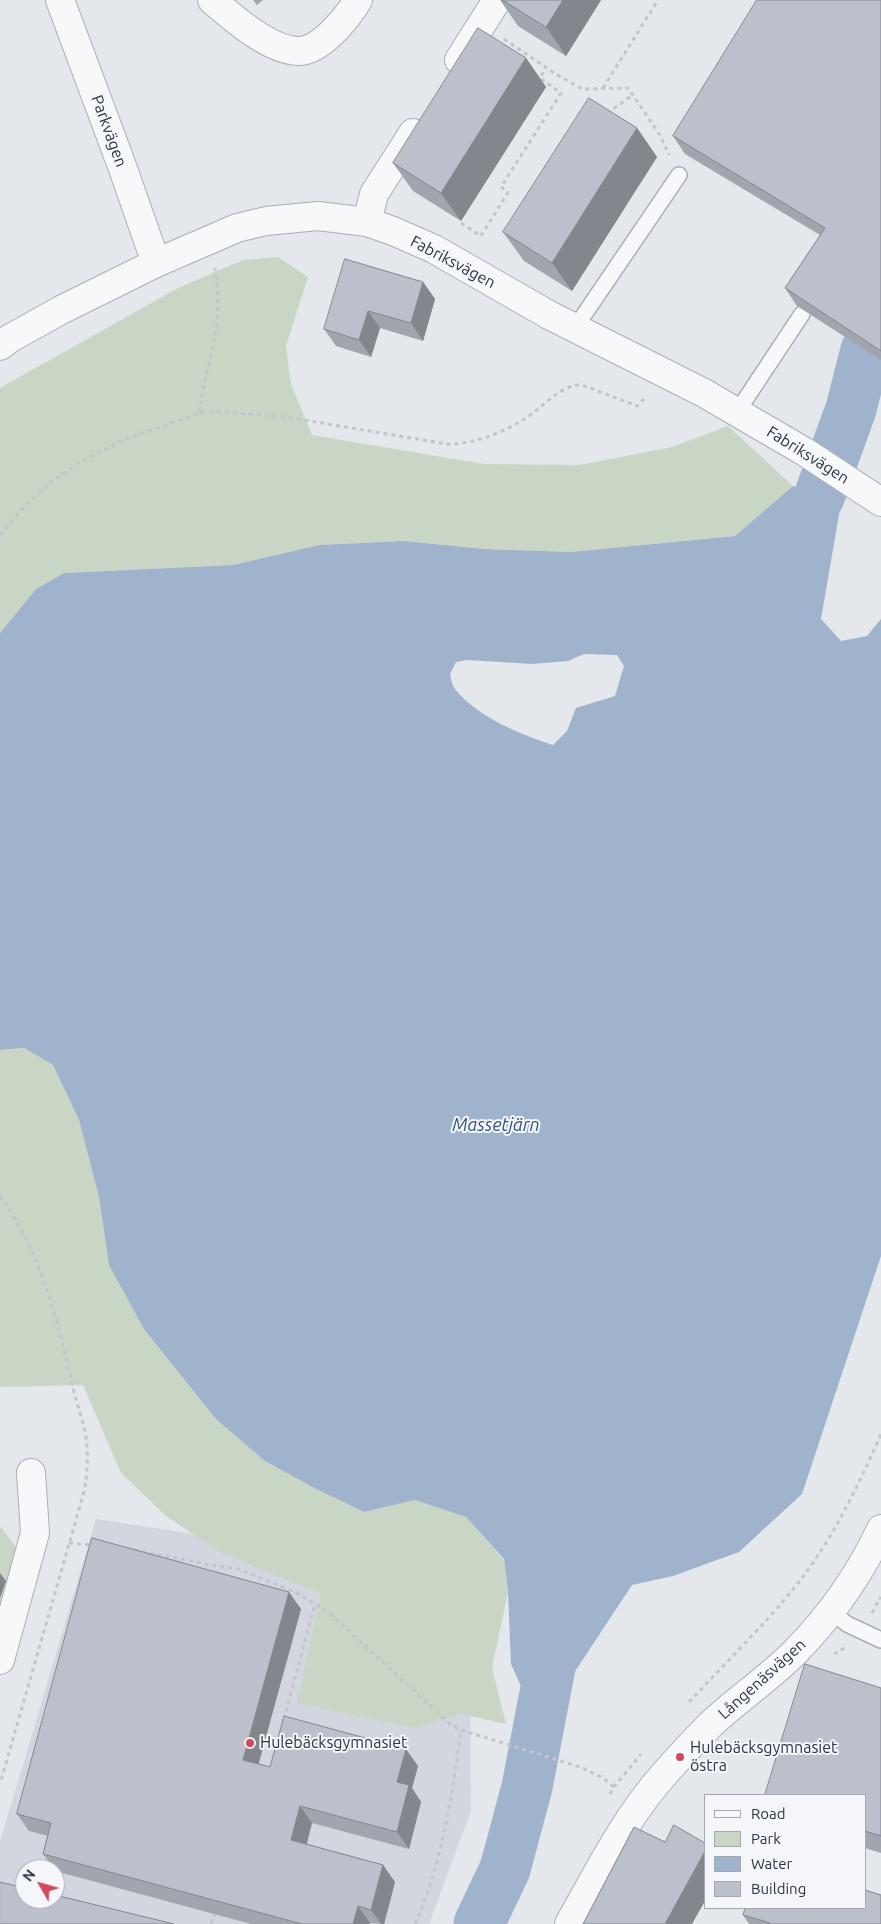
<!DOCTYPE html>
<meta charset="utf-8">
<style>
body{margin:0}
#map{position:relative;width:881px;height:1924px;overflow:hidden;background:#e4e7ec;font-family:Ubuntu,sans-serif}
canvas{display:block}
.legend{position:absolute;left:704px;top:1794px;width:162px;height:115px;box-sizing:border-box;background:#f4f6f9;border:1px solid #a4a8b1;margin:0;padding:6px 9px;list-style:none;font-size:15px;color:#2b3445}
.legend li{display:flex;align-items:center;gap:10px;height:25px}
.legend b{width:25px;border:1px solid #a4a8b1}
.north{position:absolute;left:15px;top:1859px;width:50px;height:50px;box-sizing:border-box;background:#f4f6f9;border:1px solid #a4a8b1;border-radius:50%;rotate:308deg;font-size:14px;font-weight:700;line-height:20px;text-align:center;color:#2b3445}
.north::after{content:'';display:block;margin:auto;width:18px;height:22px;background:#d1495b;clip-path:polygon(50% 0,100% 100%,50% 72%,0 100%)}
</style>
<div id="map">
<canvas width="881" height="1924"></canvas>
<ul class="legend">
<li><b style="height:6px;background:#f7f8fa"></b>Road</li>
<li><b style="height:14px;background:#c9d6c5"></b>Park</li>
<li><b style="height:14px;background:#9fb4cc"></b>Water</li>
<li><b style="height:14px;background:#bbc0ca"></b>Building</li>
</ul>
<div class="north">N</div>
</div>
<script>
const c = document.querySelector('canvas').getContext('2d');
c.lineJoin = 'round';
function fillPath(path, color) { c.fillStyle = color; c.fill(path, 'evenodd'); }
function strokePath(path, color, width, dash) { c.strokeStyle = color; c.lineWidth = width; c.lineCap = dash ? 'butt' : 'round'; c.setLineDash(dash || []); c.stroke(path); }
function drawText(font, color, halo, rows, align = 'center') {
  c.font = font + ' Ubuntu,sans-serif'; c.lineWidth = 4; c.setLineDash([]); c.textBaseline = 'middle'; c.strokeStyle = halo; c.fillStyle = color; for (const [text, x, y, turn = 0] of rows) {
    c.save(); c.translate(x, y); c.rotate((+turn || 0) * Math.PI / 180); c.textAlign = isNaN(turn) ? turn : align; if (halo) c.strokeText(text, 0, 0); c.fillText(text, 0, 0); c.restore();
  }
}
fillPath(new Path2D(`
 M96 1519 402 1566 470 1676 471 1811 429 1924H0V1842ZM25 1869H55V1899H25Z`), '#d2d6de');
fillPath(new Path2D(`
 M278 257 308 277 286 346 291 384 312 435 484 464 580 465 672 447 728 426 793 486 735 536 571 552 485 549 404 541 319 545 233 565 64 573 36 589 0 633V388L178 288 243 260Z
 M24 1048 53 1065 79 1120 99 1197 109 1265 265 1461 316 1489 364 1512 415 1500 466 1517 504 1560 508 1592 492 1668 506 1724 461 1714 414 1728 297 1703 321 1594 220 1552 166 1516 121 1473 83 1385 0 1387V1050Z
 M0 1526 18 1550 0 1603Z`), '#c9d6c5');
fillPath(new Path2D(`
 M793 486 819 497 841 503 821 619 841 641 867 636 881 619V1256L802 1494 739 1552 673 1576 632 1585 539 1726 511 1664 508 1592 504 1559 466 1517 415 1500 364 1512 316 1489 265 1461 216 1419 144 1329 109 1265 99 1197 79 1120 53 1065 24 1048 0 1050V633L36 589 64 573 233 565 319 545 404 541 485 549 571 552 735 536ZM584 654 617 655 624 666 615 696 576 708 567 731 553 745C521 735 476 716 455 689 452 685 451 679 450 674L456 662 467 660 532 664 568 661Z`), '#9fb4cc');
strokePath(new Path2D(`
 M819 497 851 409 866 350
 M479 1924 505 1869 527 1787 552 1657`), '#9fb4cc', 51);
const lane = new Path2D(`
 M575 328 679 175
 M737 412 802 314
 M832 1612 847 1624 881 1640`);
const street = new Path2D(`
 M60 0 122 166 156 263
 M212 0C233 18 269 50 298 51 320 52 348 17 358 0
 M459 60 497 0
 M367 222 374 194 413 133
 M0 346 9 339 61 310 156 263 237 228 266 221 318 216 367 222 393 231 434 249 549 315 704 393 805 452 881 502
 M0 1660 35 1533 31 1473
 M569 1924C599 1871 626 1816 667 1771 681 1755 696 1739 711 1724 739 1698 771 1677 797 1650 832 1614 860 1574 881 1529`);
strokePath(lane, '#a9aeb7', 18);
strokePath(street, '#a9aeb7', 30);
strokePath(new Path2D(`
 M504 39 554 73 582 89 628 88 660 135 669 155
 M603 88 658 0
 M607 113 633 95
 M461 223 481 236 508 192 501 187 561 93 540 78 546 68
 M200 413C202 384 212 357 216 329 219 309 218 288 215 268
 M0 535 22 509 51 482 80 462 123 440 200 413 216 411 286 417 447 444C475 444 499 434 523 420 540 410 562 383 582 385L637 406 646 397
 M0 1196C40 1251 57 1318 72 1383 76 1404 86 1426 87 1446 88 1462 87 1477 84 1492L0 1784
 M69 1543 93 1545
 M134 1550 217 1566 239 1569 297 1593 327 1611 450 1724 461 1730 580 1767 603 1778 616 1789
 M872 1613 880 1598 881 1599
 M834 1654 846 1647
 M689 1702C727 1661 768 1622 802 1578 835 1534 859 1484 881 1434
 M284 1719 315 1604
 M610 1794 614 1787 641 1754
 M211 1924 216 1911
 M415 1924C442 1863 452 1796 461 1730`), '#c2c5cb', 3, [4, 4]);
strokePath(lane, '#f7f8fa', 15);
strokePath(street, '#f7f8fa', 28);
fillPath(new Path2D(`
 M253 0H263L257 5Z
 M500 0H601L566 56 518 26Z
 M881 0V360L797 306 785 288 820 235 685 154 673 136Z
 M526 58 546 87 461 221 413 191 393 163Z
 M637 128 657 157 572 291 524 261 503 232Z
 M423 282 435 299 423 341 380 328 371 357 336 346 324 329Z
 M301 1609 258 1764 270 1767 418 1766 412 1788 421 1802 409 1849 312 1823 307 1844 383 1865 395 1882 384 1924 370 1923V1924H251L55 1871V1869H54L43 1854 48 1836 29 1831 17 1814Z
 M881 1688V1853L865 1848V1795Z
 M743 1915 881 1924H749Z`), '#a1a5ae');
fillPath(new Path2D(`
 M563 0H601L566 56 546 27Z
 M526 58 546 87 461 221 441 193Z
 M637 128 657 157 572 291 552 263Z
 M423 282 435 299 423 341 411 323Z
 M368 311 380 328 371 357 359 340Z
 M0 1573 6 1581 0 1598Z
 M289 1592 301 1609 255 1777 243 1760Z
 M406 1749 418 1766 412 1788 421 1802 409 1849 397 1832V1782Z
 M300 1806 312 1823 303 1857 291 1840Z
 M705 1851V1901L692 1924H665Z
 M383 1865 395 1882 384 1924H381L371 1910Z
 M358 1906 370 1923V1924H353Z`), '#83868d');
const building = new Path2D(`
 M503 0H563L546 27Z
 M757 0H881V351L785 288 825 228 673 136Z
 M478 28 526 58 441 193 393 163Z
 M589 98 637 128 552 263 503 232Z
 M345 259 423 282 411 323 368 311 359 340 324 329Z
 M92 1538 289 1592 243 1760 270 1767 284 1716 406 1749 397 1782 409 1785 397 1832 300 1806 291 1840 383 1865 371 1910 358 1906 353 1924H302L43 1854 51 1823 17 1814Z
 M805 1664 881 1688V1836L865 1831V1795H765Z
 M674 1825 705 1843V1851L665 1924H583L634 1827 665 1842Z
 M0 1882 25 1888V1899H55V1895L174 1924H0Z
 M865 1890 881 1895V1924H770V1923L743 1915 745 1908H865Z`);
fillPath(building, '#bbc0ca');
strokePath(building, '#83868d', 1);
for (const [x, y, r, color] of [
 [250,1743,5,"#d1495b"],
 [680,1757,5,"#d1495b"]
]) { const dot = new Path2D(); dot.arc(x, y, r, 0, 2 * Math.PI); c.fillStyle = color; c.fill(dot); strokePath(dot, '#f4f6f9', 2); }
drawText('16px', '#2b3445', '#f4f6f9', [
 ["Parkvägen",109,131,70],
 ["Fabriksvägen",453,262,28],
 ["Fabriksvägen",808,455,32],
 ["Långenäsvägen",762,1679,-42]
]);
drawText('16px', '#2b3445', '#f4f6f9', [
 ["Hulebäcksgymnasiet",260,1743],
 ["Hulebäcksgymnasiet",690,1748],
 ["östra",690,1766]
], 'left');
drawText('italic 18px', '#34527a', '#f4f6f9', [
 ["Massetjärn",496,1125]
]);
</script>
